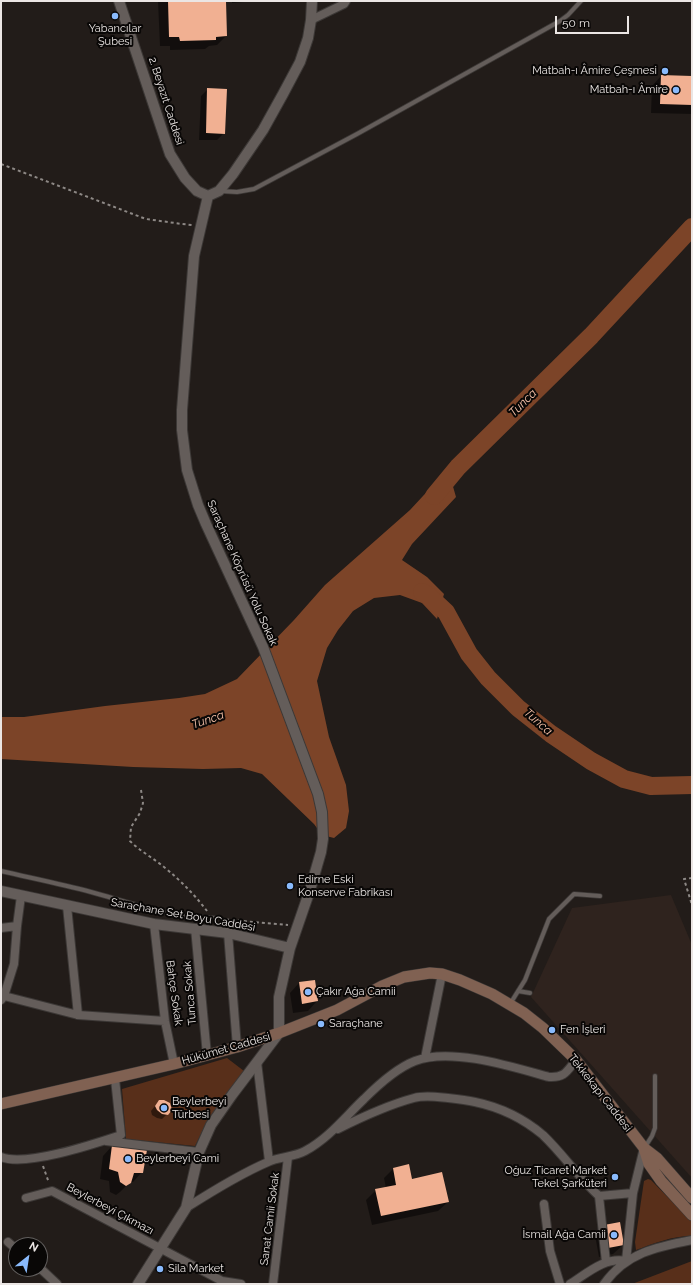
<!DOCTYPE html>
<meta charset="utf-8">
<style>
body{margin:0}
#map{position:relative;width:693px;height:1285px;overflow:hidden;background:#221c19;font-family:Raleway,sans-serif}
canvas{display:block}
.frame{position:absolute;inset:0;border:2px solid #ebe6e4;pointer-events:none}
.north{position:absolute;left:8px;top:1237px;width:40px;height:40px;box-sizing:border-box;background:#090706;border:1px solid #63605f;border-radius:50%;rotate:30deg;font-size:11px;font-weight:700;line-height:16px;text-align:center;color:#ebe6e4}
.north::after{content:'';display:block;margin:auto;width:14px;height:18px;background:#89bafc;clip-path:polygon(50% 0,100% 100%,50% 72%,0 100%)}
.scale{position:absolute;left:555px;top:16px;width:74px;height:18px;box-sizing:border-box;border:2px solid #ebe6e4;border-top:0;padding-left:5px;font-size:12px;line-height:14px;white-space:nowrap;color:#ebe6e4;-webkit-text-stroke:3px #090706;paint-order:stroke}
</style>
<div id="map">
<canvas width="693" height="1285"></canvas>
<div class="frame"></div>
<div class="north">N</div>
<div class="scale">50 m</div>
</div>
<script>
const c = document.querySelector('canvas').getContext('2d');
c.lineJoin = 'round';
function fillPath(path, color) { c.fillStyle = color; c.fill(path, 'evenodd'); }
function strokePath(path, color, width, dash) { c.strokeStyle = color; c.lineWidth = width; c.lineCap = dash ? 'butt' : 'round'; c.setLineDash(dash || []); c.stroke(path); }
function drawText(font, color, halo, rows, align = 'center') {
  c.font = font + ' Raleway,sans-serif'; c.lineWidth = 4; c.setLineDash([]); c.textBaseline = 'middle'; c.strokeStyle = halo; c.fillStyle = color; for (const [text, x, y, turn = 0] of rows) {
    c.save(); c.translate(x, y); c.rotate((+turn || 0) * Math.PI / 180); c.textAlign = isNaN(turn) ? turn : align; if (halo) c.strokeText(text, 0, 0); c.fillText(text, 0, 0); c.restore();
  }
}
fillPath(new Path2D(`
 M671 895 692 945V1178L531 997 572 908Z`), '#2f231e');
fillPath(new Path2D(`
 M227 1058 244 1071 205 1126 195 1146 126 1139 122 1089Z
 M648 1179 651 1180 692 1222V1236C672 1236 655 1243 636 1250L635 1242 644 1181Z
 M692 1261V1284H632Z`), '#582f1a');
fillPath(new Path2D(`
 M448 469 456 497 412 544 402 560 427 577 444 594 437 619 422 603 400 595 374 598 353 611 338 630 327 648 317 681 329 737 346 785 349 811 346 828 334 838 322 835 314 824 262 774 241 768 203 769 133 767 1 759V717H24L105 706 179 698 205 694 237 679 294 620 325 585 410 510Z`), '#7c4428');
fillPath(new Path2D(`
 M158 1H225L226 36 217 45 209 46 205 49 170 50V46H160Z
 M232 1H255L232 3Z
 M661 76 692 77V114L651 113 652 86Z
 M208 89 224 133 217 140H199L201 96Z
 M314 981 317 1001 308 1011 293 1013 290 993 299 983Z
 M159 1101 167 1114 162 1119 157 1118 152 1115 151 1111Z
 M112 1146 142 1172 133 1182H130L120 1192 116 1195 110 1192 109 1181 100 1179 103 1156Z
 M393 1169 448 1202 438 1211 372 1225 366 1200 376 1190 386 1188 384 1178Z
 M605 1226 623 1245 613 1254 599 1257 595 1235Z`), '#0007');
strokePath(new Path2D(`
 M434 496 458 467 591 336 692 227
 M422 592 430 597 446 612 469 654 488 678 518 708 551 734 591 761 624 779 651 786 692 785`), '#7c4428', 18);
fillPath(new Path2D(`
 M168 1H226L227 36 216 37V40L180 41 179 37H169Z
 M661 75 692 76V105L660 104Z
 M207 88 227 89 225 134 206 133Z
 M315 980 318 1001 302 1004 299 982Z
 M159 1100H164L170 1103 172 1110 168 1115 162 1114 157 1110 155 1106Z
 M112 1145 147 1150 143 1173H134L131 1183 126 1186 120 1182 118 1172 109 1169Z
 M409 1164 412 1179 442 1172 449 1202 381 1216 375 1189 396 1185 393 1168Z
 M620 1222 624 1245 608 1248 604 1225Z`), '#f1b092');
const service = new Path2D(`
 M220 191 237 192 254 189 357 134 560 21 568 15 581 1
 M1 871C31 878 61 884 91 892 131 903 172 918 214 918
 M518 991 530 993
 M510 1004 525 980 549 919 574 894 600 896
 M645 1147 652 1136 655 1128V1076`);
const minor = new Path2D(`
 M311 20 344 4 346 1
 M67 906 78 1015
 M154 924 165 1021 174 1064
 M1 928 17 926
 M195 928 207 1055
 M228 933 237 1047
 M4 996 78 1015 165 1021
 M1 1000 4 996 14 964 17 926 21 896
 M425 1058 442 974
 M257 1062 269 1161
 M338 1129C362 1117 388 1105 414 1098 425 1095 437 1097 448 1098 457 1099 466 1100 475 1102 499 1107 524 1119 543 1135 563 1154 578 1177 599 1196L633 1193
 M106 1141 199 1152
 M1 1157C26 1167 94 1144 121 1135L115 1079
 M599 1196 606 1262
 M26 1198 52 1191 222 1281 241 1284
 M544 1204 550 1251 560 1284
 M186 1208C211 1192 240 1174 268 1162 279 1157 294 1157 305 1151 329 1138 345 1117 364 1099 378 1085 397 1068 415 1061 451 1047 513 1067 549 1077 565 1078 567 1071 576 1060
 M8 1242 16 1249
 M626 1261 633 1193 644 1148
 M40 1268 57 1284
 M273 1284 288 1157
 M570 1284C586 1274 606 1256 626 1261
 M604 1284C626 1253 656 1247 692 1240`);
const tertiary = new Path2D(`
 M119 1 170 154 185 178 197 191 208 196
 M208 196 219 191 233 174 263 130 283 94 300 62 308 38 311 20 312 1
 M1 891 154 924 228 933 290 948
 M138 1284 186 1208 199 1152 211 1125 232 1095 279 1033V997L290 948 310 890 321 852 323 839 322 812 318 794 263 647 206 524 198 505 187 470 182 430V410L194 256 208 196`);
const secondary = new Path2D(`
 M1 1104 174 1064 237 1047 279 1033 337 1010 382 986 404 977 430 973 442 974 460 980 492 994 524 1013 543 1028 576 1060 644 1148 649 1164 661 1181 692 1215
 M644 1148 657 1158 692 1198`);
strokePath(service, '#3c3836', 5.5);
strokePath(minor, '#3c3836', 10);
strokePath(tertiary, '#3c3836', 12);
strokePath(secondary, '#3c3836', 12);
strokePath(new Path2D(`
 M1 164 146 219 182 224 192 225
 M141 790 143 803 140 813 131 827 130 841C140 851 153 858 164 867 181 881 194 894 207 911
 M692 878 684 879 692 905
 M220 919 288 925
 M43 1166 49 1183`), '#8d8885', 2, [3, 3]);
strokePath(service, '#645d5a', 4);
strokePath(minor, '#645d5a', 8);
strokePath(tertiary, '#645d5a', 10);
strokePath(secondary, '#806152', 11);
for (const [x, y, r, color] of [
 [115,16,4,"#89bafc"],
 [665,71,4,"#89bafc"],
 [676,90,4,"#89bafc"],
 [290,886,4,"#89bafc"],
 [308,992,4,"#89bafc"],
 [321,1024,4,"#89bafc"],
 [552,1030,4,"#89bafc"],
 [164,1108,4,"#89bafc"],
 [128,1159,4,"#89bafc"],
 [615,1177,4,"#89bafc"],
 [614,1235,4,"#89bafc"],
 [160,1269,4,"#89bafc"]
]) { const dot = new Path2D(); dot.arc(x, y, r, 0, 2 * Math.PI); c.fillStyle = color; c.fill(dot); strokePath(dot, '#090706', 1.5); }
drawText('11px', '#ebe6e4', '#090706', [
 ["Yabancılar",115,29,"center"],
 ["Şubesi",115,42,"center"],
 ["Matbah-ı Âmire Çeşmesi",657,71,"right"],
 ["Matbah-ı Âmire",668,90,"right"],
 ["Edirne Eski",298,880],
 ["Konserve Fabrikası",298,893],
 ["Çakır Ağa Camii",316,992],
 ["Saraçhane",329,1024],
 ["Fen İşleri",560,1030],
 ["Beylerbeyi",172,1102],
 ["Türbesi",172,1115],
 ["Beylerbeyi Cami",136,1159],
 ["Oğuz Ticaret Market",607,1171,"right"],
 ["Tekel Şarküteri",607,1184,"right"],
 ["İsmail Ağa Camii",606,1235,"right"],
 ["Sila Market",168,1269]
], 'left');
drawText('11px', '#ebe6e4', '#090706', [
 ["2. Beyazıt Caddesi",166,101,72],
 ["Saraçhane Köprüsü Yolu Sokak",242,573,66],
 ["Saraçhane Set Boyu Caddesi",183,915,10],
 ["Bahçe Sokak",174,993,82],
 ["Tunca Sokak",190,993,-95],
 ["Hükümet Caddesi",226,1049,-16],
 ["Tekkekapı Caddesi",600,1093,52],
 ["Beylerbeyi Çıkmazı",110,1209,28],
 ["Sanat Camii Sokak",270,1219,-83]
]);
drawText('italic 12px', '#f8c3aa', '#090706', [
 ["Tunca",523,403,-45],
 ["Tunca",208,720,-19],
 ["Tunca",538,722,41]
]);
</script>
